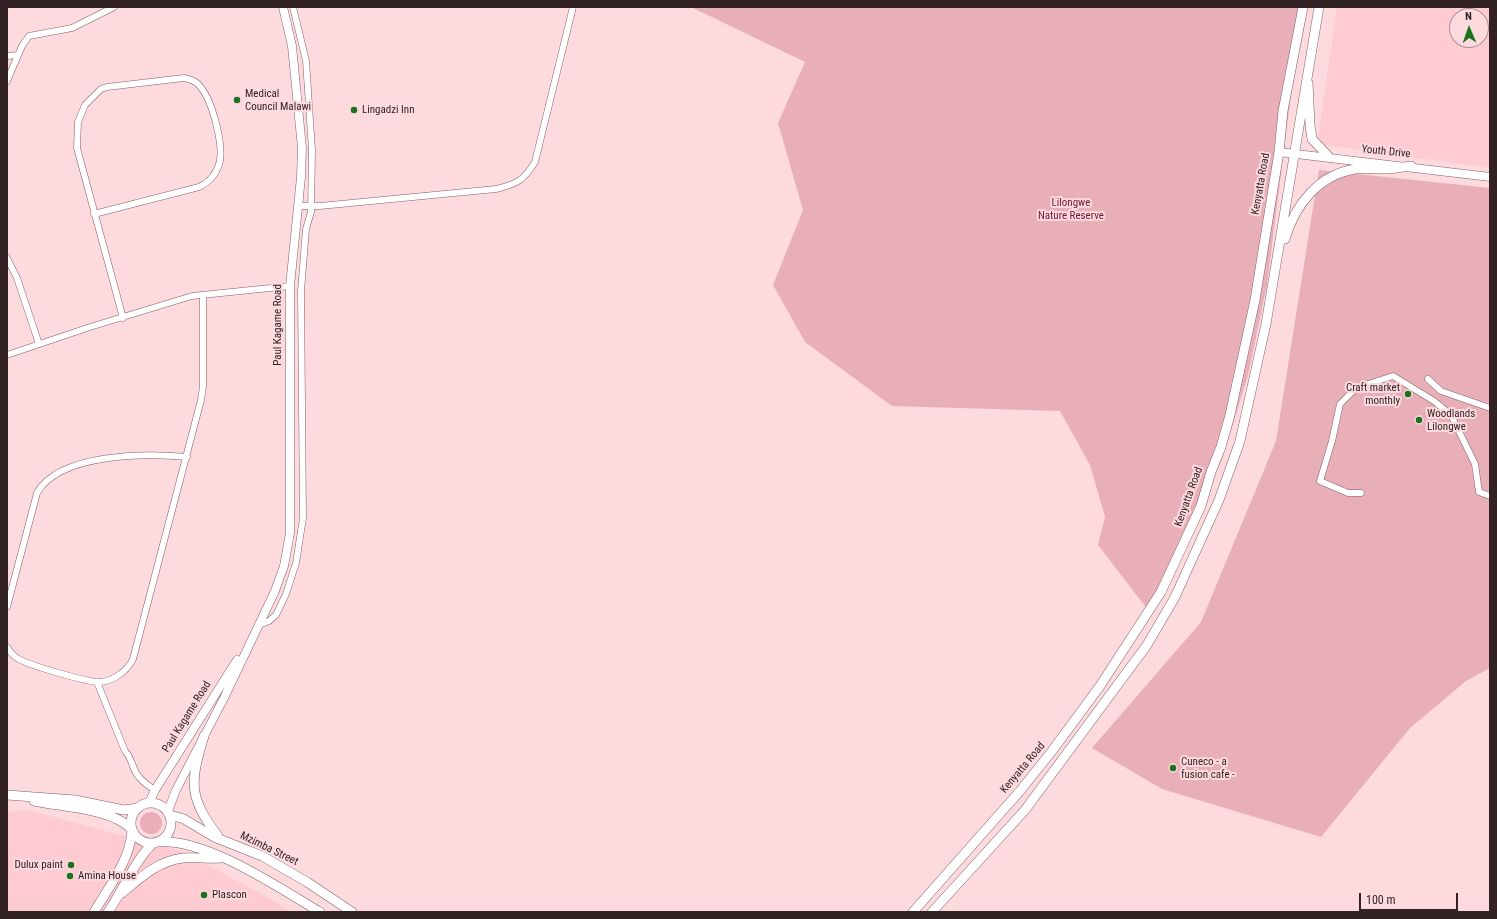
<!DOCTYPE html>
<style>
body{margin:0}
#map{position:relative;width:1497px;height:919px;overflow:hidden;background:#fcdade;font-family:"Roboto Condensed",sans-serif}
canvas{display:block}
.frame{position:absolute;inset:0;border:8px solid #322224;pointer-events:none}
.north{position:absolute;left:1449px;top:8px;width:40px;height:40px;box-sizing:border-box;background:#fcdade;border:1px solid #ab9094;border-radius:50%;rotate:358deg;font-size:11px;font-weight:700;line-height:16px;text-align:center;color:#322224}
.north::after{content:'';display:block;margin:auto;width:14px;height:18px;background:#1c711c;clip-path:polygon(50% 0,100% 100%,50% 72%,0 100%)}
.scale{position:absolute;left:1359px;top:893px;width:99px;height:18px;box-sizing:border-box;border:2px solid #322224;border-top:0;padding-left:5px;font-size:12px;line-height:14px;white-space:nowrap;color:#322224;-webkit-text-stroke:3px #fcdade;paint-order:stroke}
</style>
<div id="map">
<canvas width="1497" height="919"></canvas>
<div class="frame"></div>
<div class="north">N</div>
<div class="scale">100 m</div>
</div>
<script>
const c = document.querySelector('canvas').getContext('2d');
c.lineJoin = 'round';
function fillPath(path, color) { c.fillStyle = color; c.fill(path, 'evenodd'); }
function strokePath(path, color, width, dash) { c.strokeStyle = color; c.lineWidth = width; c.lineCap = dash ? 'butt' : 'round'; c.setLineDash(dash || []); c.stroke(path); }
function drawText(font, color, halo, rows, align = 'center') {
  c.font = font + ' "Roboto Condensed",sans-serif'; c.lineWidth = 4; c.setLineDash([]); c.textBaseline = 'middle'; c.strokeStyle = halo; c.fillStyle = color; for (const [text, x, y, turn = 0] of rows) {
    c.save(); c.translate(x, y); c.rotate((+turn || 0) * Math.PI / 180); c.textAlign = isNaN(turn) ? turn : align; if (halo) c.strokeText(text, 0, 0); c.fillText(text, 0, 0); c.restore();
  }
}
fillPath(new Path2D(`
 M1337 7H1490V168L1317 144ZM1457 16H1481V40H1457Z
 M27 810 182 851 278 903 290 912H7V812Z`), '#fecbd3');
fillPath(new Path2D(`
 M691 7H1302L1267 285 1248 375 1222 460 1151 614 1098 545 1105 517 1090 465 1060 411 892 406 805 342 773 285 803 210 778 123 805 62Z
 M1319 170 1490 188V668L1466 681 1410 728 1321 837 1162 789 1092 748 1201 622 1276 441Z
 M140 823a11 11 0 1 1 22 0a11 11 0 1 1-22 0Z`), '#e9afb8');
const minor = new Path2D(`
 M7 56 18 55
 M7 81 22 46 29 36 72 28 114 7
 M298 206H320L496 189C517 184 524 180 535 162L573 7
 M94 214 199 187C210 182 217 173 220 161 223 142 212 98 198 84 194 80 189 79 184 78L107 87 101 89 85 105 78 122 77 148 123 318
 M7 258 17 278 39 344
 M7 355 90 327 192 296 290 286
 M1428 379 1441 391 1490 408
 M1361 493H1348L1320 481 1332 441 1340 404 1356 388 1393 376 1434 401 1451 415 1475 464 1479 492 1490 496
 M7 607 37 493C59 453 147 453 187 457
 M259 625 269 621 276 615 286 594 296 563 303 518 301 291 306 229 311 212 312 150 306 61 293 7
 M7 647C10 652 13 656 17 658 27 665 90 683 101 682 115 680 127 671 133 659L201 400 203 386V295
 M97 682 125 751C130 756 130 759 133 766 136 777 145 784 155 790`);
const tertiary = new Path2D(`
 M1279 152 1490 177
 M141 805 150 801 155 790 237 660
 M168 811 176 790 224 698 275 591 284 566 290 533V286L301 177 302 148 292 46 283 7`);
const secondary = new Path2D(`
 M1308 83 1310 125 1312 139 1329 157
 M1285 239C1295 205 1318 175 1355 169 1366 168 1376 169 1386 169 1394 169 1403 167 1411 166
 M204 736C190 782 188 797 218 836
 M7 795 75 800 124 810 138 808
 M34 801C61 807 112 808 131 829
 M131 823a20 20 0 1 1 40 0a20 20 0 1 1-40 0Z
 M170 815 184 819 214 837 262 856 307 882 352 912
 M157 842C205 837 279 888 320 912
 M122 893C141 877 158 861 183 858 196 857 208 859 221 858
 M94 912C109 887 130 860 132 831
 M108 912C124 889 133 863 153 843
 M913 912 1020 791 1052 751 1100 686 1161 592 1201 506 1211 472 1221 447 1230 415 1255 300 1279 152 1283 111 1303 7
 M932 912 1025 810 1147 645 1175 597 1219 500 1240 441 1266 324 1319 7`);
strokePath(minor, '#825e63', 7);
strokePath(tertiary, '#825e63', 9);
strokePath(secondary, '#825e63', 10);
strokePath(minor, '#fff', 6);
strokePath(tertiary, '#fff', 8);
strokePath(secondary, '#fff', 9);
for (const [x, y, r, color] of [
 [237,100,4,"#1c711c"],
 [354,110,4,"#1c711c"],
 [1408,394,4,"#1c711c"],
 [1419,420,4,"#1c711c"],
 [1173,768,4,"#1c711c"],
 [71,865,4,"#1c711c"],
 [70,876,4,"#1c711c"],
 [204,895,4,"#1c711c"]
]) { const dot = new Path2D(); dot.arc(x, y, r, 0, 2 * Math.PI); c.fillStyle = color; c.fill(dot); strokePath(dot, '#fcdade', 1.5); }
drawText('11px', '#322224', '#fcdade', [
 ["Medical",245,94],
 ["Council Malawi",245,107],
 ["Lingadzi Inn",362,110],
 ["Craft market",1400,388,"right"],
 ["monthly",1400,401,"right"],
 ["Woodlands",1427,414],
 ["Lilongwe",1427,427],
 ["Cuneco - a",1181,762],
 ["fusion cafe -",1181,775],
 ["Dulux paint",63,865,"right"],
 ["Amina House",78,876],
 ["Plascon",212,895]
], 'left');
drawText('11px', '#322224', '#fcdade', [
 ["Youth Drive",1386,152,6],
 ["Kenyatta Road",1261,184,-80],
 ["Paul Kagame Road",278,325,-90],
 ["Kenyatta Road",1189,497,-70],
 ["Paul Kagame Road",187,717,-58],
 ["Kenyatta Road",1023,768,-50],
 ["Mzimba Street",269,849,26]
]);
drawText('11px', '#731331', '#fcdade', [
 ["Lilongwe",1071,203],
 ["Nature Reserve",1071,216]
]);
</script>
